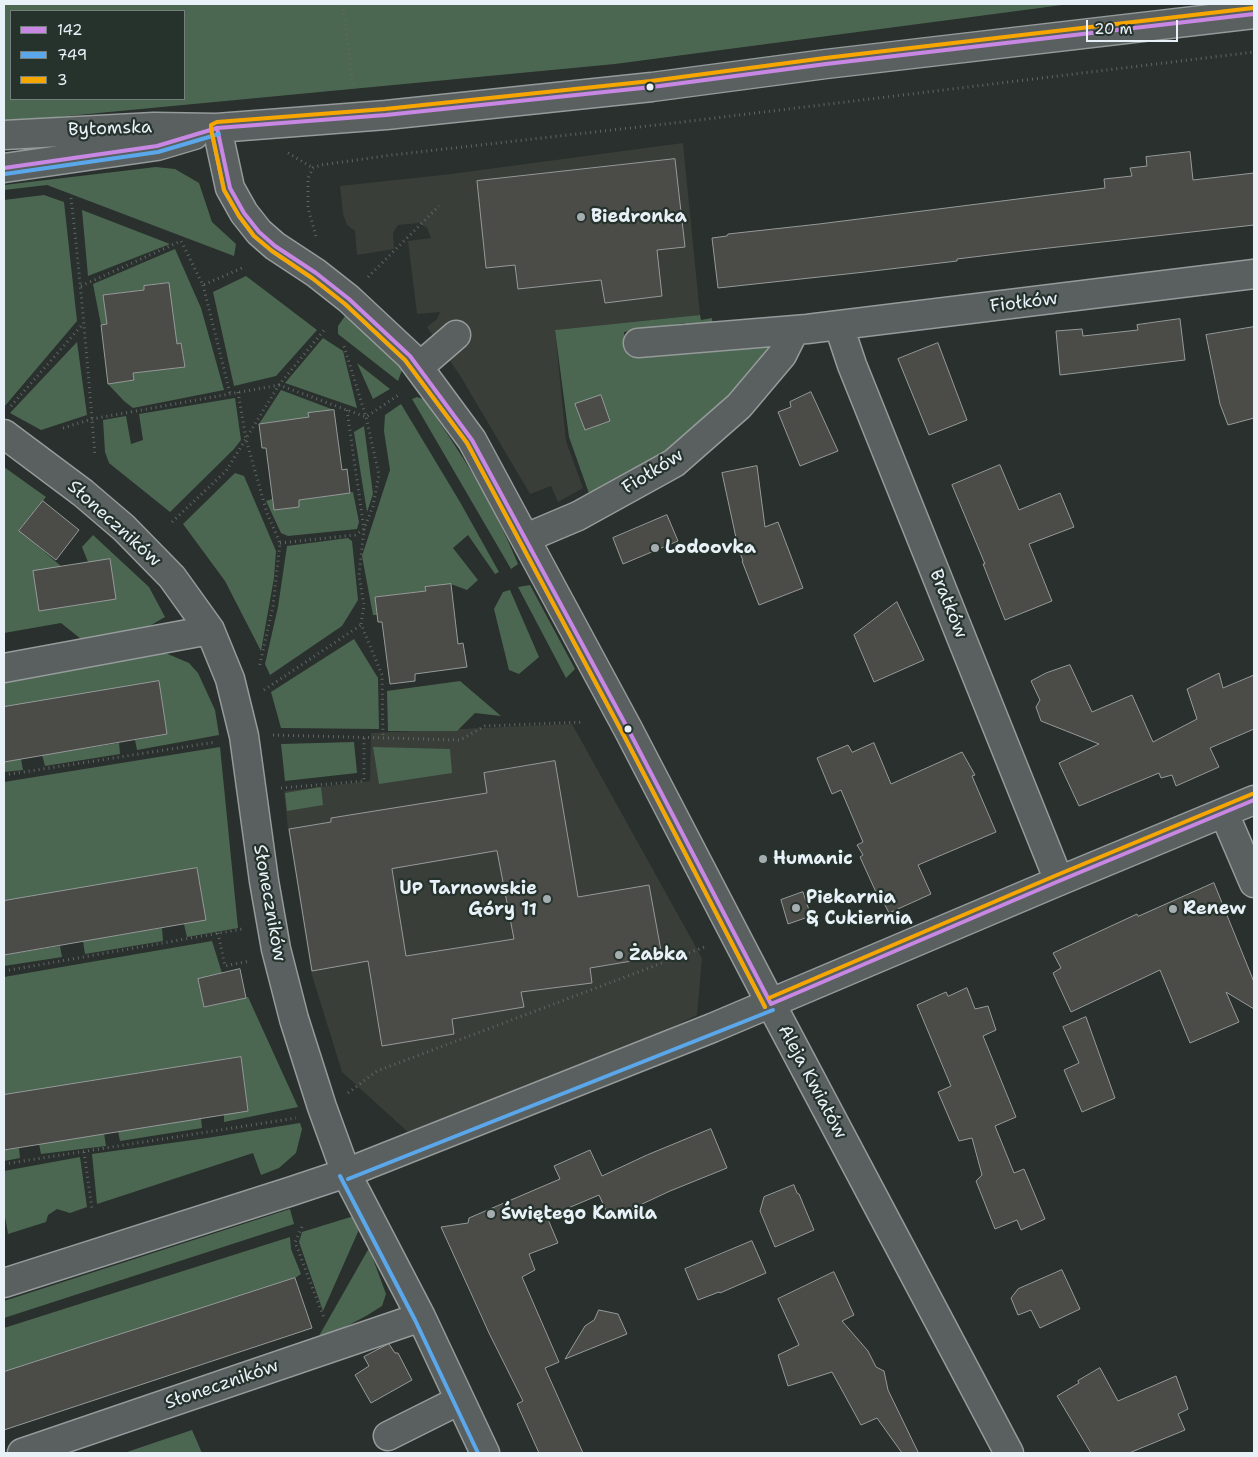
<!DOCTYPE html>
<meta charset="utf-8">
<style>
body{margin:0}
#map{position:relative;width:1258px;height:1457px;overflow:hidden;background:#29302d;font-family:"Shantell Sans",sans-serif}
canvas{display:block}
.frame{position:absolute;inset:0;border:5px solid #e8f1f8;pointer-events:none}
.legend{position:absolute;left:10px;top:10px;width:175px;height:90px;box-sizing:border-box;background:#26332d;border:1px solid #747f7e;margin:0;padding:6px 9px;list-style:none;font-size:15px;color:#e8f1f8}
.legend li{display:flex;align-items:center;gap:10px;height:25px}
.legend b{width:25px;border:1px solid #747f7e}
.scale{position:absolute;left:1086px;top:20px;width:92px;height:22px;box-sizing:border-box;border:2px solid #e8f1f8;border-top:0;padding-left:6px;font-size:15px;line-height:18px;white-space:nowrap;color:#e8f1f8;-webkit-text-stroke:4px #26332d;paint-order:stroke}
</style>
<div id="map">
<canvas width="1258" height="1457"></canvas>
<div class="frame"></div>
<ul class="legend">
<li><b style="height:6px;background:#c787e3"></b>142</li>
<li><b style="height:6px;background:#5aa8eb"></b>749</li>
<li><b style="height:6px;background:#f7a600"></b>3</li>
</ul>
<div class="scale">20 m</div>
</div>
<script>
const c = document.querySelector('canvas').getContext('2d');
c.lineJoin = 'round';
function fillPath(path, color) { c.fillStyle = color; c.fill(path, 'evenodd'); }
function strokePath(path, color, width, dash) { c.strokeStyle = color; c.lineWidth = width; c.lineCap = dash ? 'butt' : 'round'; c.setLineDash(dash || []); c.stroke(path); }
function drawText(font, color, halo, rows, align = 'center') {
  c.font = font + ' "Shantell Sans",sans-serif'; c.lineWidth = 4.5; c.setLineDash([]); c.textBaseline = 'middle'; c.strokeStyle = halo; c.fillStyle = color; for (const [text, x, y, turn = 0] of rows) {
    c.save(); c.translate(x, y); c.rotate((+turn || 0) * Math.PI / 180); c.textAlign = isNaN(turn) ? turn : align; if (halo) c.strokeText(text, 0, 0); c.fillText(text, 0, 0); c.restore();
  }
}
fillPath(new Path2D(`
 M683 143 700 315 555 330 566 441 583 488 558 502 551 486 530 494 461 377 427 327 437 319 440 312 417 314 408 241 431 238 427 228 419 223 398 225 393 233 394 249 357 255 355 231 347 225 343 214 340 186 451 174Z
 M572 724 702 958 697 1015 665 1031 409 1133 342 1072 311 972 288 829 284 791 370 781 371 733Z`), '#393e38');
fillPath(new Path2D(`
 M4 4H1070L615 64 4 122ZM11 11H184V99H11Z
 M156 167 175 169 199 183 212 222 236 244 234 256 47 185 4 190V185Z
 M44 195 64 202 77 321 4 407V200Z
 M82 210 170 244 88 276Z
 M175 249 201 308 224 390 133 408 124 401 108 384 134 380 133 373 185 367 181 343 170 345 169 283 144 286V290L103 295 107 324 101 325 93 284Z
 M246 276 317 330 276 376 234 386 213 292Z
 M700 315 701 320 712 318 713 328 687 329 685 323 624 332 626 353 774 338 775 355 668 458 591 499 569 437 555 330Z
 M345 316 370 335 402 370 398 381 338 334V326Z
 M323 338 343 351 357 408 285 383Z
 M77 342 87 415 41 430 10 413Z
 M357 363 390 389 373 399Z
 M281 390 334 410 309 413V417L259 424Z
 M417 397 423 399C460 450 494 505 518 564L511 569 412 399Z
 M235 398 241 440 234 449 170 512 109 463 105 452 103 420 126 416 131 444 143 440 139 414Z
 M401 404 460 502 499 572 495 574 468 535 453 548 478 580 467 590 451 584 426 587V591L375 597 377 615H373L362 556 390 470 384 431 385 415Z
 M364 426 373 494 367 512 354 432Z
 M4 467 46 497 19 530 62 567 88 562 82 547 93 535 149 587 165 617 139 632 81 639 61 623 4 633Z
 M235 473 244 476 276 551 274 578 261 651 225 581 183 524Z
 M353 492 359 522 357 529 288 536 281 533 266 501 272 499 274 510 299 507V500Z
 M348 538 352 541 358 600 342 626 270 675 265 664 278 607 287 546Z
 M530 585 575 669 566 678 518 587Z
 M510 590 539 657 519 674 509 670 494 609 503 592Z
 M354 639 378 678 379 729 281 728 271 692Z
 M163 652 189 663 198 673 215 710 219 735 137 750 135 740 167 734 159 681 4 707V679Z
 M460 681 501 716 475 713 457 731H388L387 691Z
 M354 742 357 773 285 781 281 744Z
 M119 743 120 754 45 766 42 755Z
 M220 747 238 928 187 937 184 924 206 920 197 868 4 901V782Z
 M373 747 450 749 452 773 379 784Z
 M21 759 23 770 4 772V762Z
 M321 787 323 805 287 811 285 793Z
 M162 928 163 941 85 954 83 941Z
 M212 941 222 973 198 979 204 1007 248 997 298 1107 224 1122V1115L248 1110 241 1057 4 1095V977Z
 M60 946 62 957 4 966V955Z
 M201 1118 202 1128 120 1141 118 1131Z
 M300 1123 302 1129 296 1153 279 1168 261 1175 253 1153 97 1204 92 1154 207 1138Z
 M104 1133 106 1146 41 1154 39 1144Z
 M19 1148 20 1158 4 1161V1150Z
 M80 1157 87 1207 70 1213 57 1209 48 1215 46 1222 8 1234 4 1211V1171Z
 M290 1209 294 1224 4 1318V1301Z
 M357 1215 361 1225 323 1311 299 1242 302 1232Z
 M290 1237 291 1249 301 1274 295 1278 4 1372V1328Z
 M369 1248 386 1294 382 1306 366 1316 315 1343Z
 M192 1430 202 1453H124Z`), '#4c6751');
const building = new Path2D(`
 M1190 152 1193 180 1254 173V225L1022 251 957 259V261L865 272 718 288 712 238 727 236 728 234 819 224 1105 188 1104 179 1132 176 1130 168 1147 166 1146 157Z
 M675 159 685 247 657 250 662 296 605 303 601 280 518 289 515 265 486 268 477 181Z
 M169 283 177 344 181 343 185 367 133 373 134 380 108 384 101 325 107 324 103 295 144 290V286Z
 M1180 319 1185 360 1060 375 1056 331 1082 329 1083 336 1138 330 1137 325Z
 M1254 327V418L1228 425 1220 404 1206 335Z
 M938 343 967 420 929 435 898 359Z
 M811 392 838 451 800 466 778 412 791 407 790 402Z
 M601 395 610 421 585 430 575 404Z
 M334 410 342 470 347 469 350 493 299 500V507L274 510 266 448H262L259 424 309 417 308 413Z
 M1000 465 1019 510 1060 493 1074 527 1029 544 1052 601 1005 620 983 564H985L952 485Z
 M757 466 765 527 778 522 803 588 759 605 742 561H743L738 547 722 473Z
 M43 501 79 530 56 560 19 531Z
 M667 515 678 541 623 564 613 538Z
 M110 559 116 599 39 611 33 571Z
 M451 584 458 644 463 643 467 667 415 674V681L390 684 382 622H378L375 597 426 591 425 587Z
 M897 602 924 660 874 682 854 635Z
 M1070 665 1092 712 1132 695 1153 742 1197 719 1187 689 1219 673 1223 688 1254 675V729L1210 748 1219 767 1176 786 1172 775 1161 778 1159 773 1079 806 1059 763 1099 744 1041 721 1036 707 1040 700 1031 681 1046 673Z
 M159 681 167 734 4 762V707Z
 M874 743 891 784 962 752 975 775 972 776 996 832 918 865 931 894 889 913 883 901H880L860 857 863 855 857 845 863 842 841 790 832 794 817 758 848 745 852 752Z
 M555 761 578 897 649 885 662 956 590 968 592 983 521 992 524 1007 452 1019 454 1034 382 1046 368 961 312 971 289 829 331 822V818L487 793 484 773ZM497 851 514 939 406 956 392 869Z
 M197 868 206 920 4 955V901Z
 M1214 883 1254 982V1009L1226 992 1239 1022 1190 1043 1160 970 1071 1012 1053 973 1061 968 1053 953 1137 914 1138 916Z
 M803 892 811 916 788 924 781 900Z
 M240 969 246 998 204 1007 198 979Z
 M967 988 975 1009 988 1006 996 1030 983 1036 1016 1117 995 1126 1014 1173 1024 1169 1045 1219 1021 1230 1017 1220 995 1229 976 1181 982 1175 972 1138 959 1141 938 1092 951 1086 917 1005 946 992 948 996Z
 M1086 1017 1115 1098 1082 1112 1064 1070 1079 1063 1063 1027Z
 M241 1057 248 1111 4 1150V1095Z
 M711 1129 727 1168 670 1191 610 1219 599 1195 547 1217 558 1243 529 1254 535 1270 522 1277 559 1362 545 1368 583 1453H539L517 1404 523 1401 489 1333 441 1227 468 1223 469 1218 560 1179 554 1166 590 1150 602 1176 647 1155Z
 M794 1185 797 1193 799 1194 814 1230 775 1247 760 1211 764 1197Z
 M752 1241 766 1273 720 1293 719 1292 698 1300 685 1269Z
 M1062 1270 1080 1309 1040 1328 1031 1310 1018 1315 1011 1298 1018 1289Z
 M834 1272 854 1315 842 1321 868 1351 876 1367 884 1371 888 1390 918 1452 916 1453H902L877 1418 861 1425 832 1372 788 1386 778 1355 799 1345 778 1299Z
 M295 1278 312 1328 4 1430V1372Z
 M599 1310 618 1314 627 1334 565 1359 585 1326 594 1320Z
 M389 1344 395 1353H398L412 1380 371 1403 355 1375 369 1366 364 1357Z
 M1100 1368 1118 1401 1176 1376 1188 1409 1178 1414 1185 1430 1129 1453H1091L1057 1396 1079 1383 1078 1381Z`);
fillPath(building, '#4b4b48');
strokePath(building, '#959a9a', 1);
const minor = new Path2D(`
 M217 128 230 188 244 213 259 232 275 246 316 273 349 299 410 356 472 440 628 729 771 1004 1009 1453
 M4 135 154 127 217 128 386 115 652 87 826 64 1254 14
 M4 168 157 146 194 135
 M839 326 852 365 1059 881
 M638 343 807 329 1254 274
 M419 367 456 335
 M4 434 83 493 124 528 172 577 210 630 230 679 244 736 264 881 276 949 294 1019 322 1107 346 1173 421 1317 485 1453
 M526 538 578 516 674 463 739 406 782 355 794 331
 M4 668 210 630
 M1224 813 1254 883
 M4 1283 292 1191 346 1173 712 1028 1059 881 1254 800
 M388 1436 460 1400
 M22 1453 421 1317`);
strokePath(minor, '#959a9a', 31);
strokePath(new Path2D(`
 M343 4 353 87
 M288 153 313 168
 M71 198C81 284 88 370 95 456
 M316 236 308 208V178L313 168 321 165 392 155 674 123 1254 52
 M368 277 439 206
 M203 285 230 393
 M81 286 181 241 203 285 242 268
 M238 392 246 439 267 513 280 543 273 606 259 668
 M11 406 83 324
 M347 410 364 529 359 575 364 605 361 624 382 675 383 738
 M63 428 92 419 279 385 325 329
 M172 522 226 471 279 385 366 417 400 394
 M280 543 355 535 364 529 373 506 379 475 366 417 343 343
 M264 690 361 625
 M273 735 460 740 485 726 584 722
 M4 775 216 742
 M281 788 364 781V737
 M218 933 225 966 250 961
 M4 971 242 929
 M348 1093 377 1071 707 946
 M84 1152 92 1209
 M4 1164 296 1118
 M302 1227 295 1242 324 1318`), '#626665', 3, [1, 4]);
strokePath(minor, '#5a6060', 28);
strokePath(new Path2D(`
 M217 128 230 188 244 213 259 232 275 246 316 273 349 299 410 356 472 440 628 729 771 1004
 M4 168 157 146 217 128 386 115 652 87 826 64 1254 14
 M771 1004 1059 881 1254 800`), '#c787e3', 4);
strokePath(new Path2D(`
 M211 129 224 190 239 216 254 236 272 251 312 278 345 304 405 360 467 443 622 732 765 1007
 M5 174 158 152 219 134
 M340 1176 415 1320 478 1453
 M348 1179 773 1010`), '#5aa8eb', 4);
strokePath(new Path2D(`
 M769 998 1057 875 1252 794
 M765 1007 622 732 467 443 405 360 345 304 312 278 272 251 254 236 239 216 224 190 211 129V125L217 122 385 109 651 81 825 58 1253 8`), '#f7a600', 4);
for (const [x, y, r, color] of [
 [650,87,4.5,"#e8f1f8"],
 [581,217,5,"#a5adb1"],
 [655,548,5,"#a5adb1"],
 [628,729,4.5,"#e8f1f8"],
 [763,859,5,"#a5adb1"],
 [547,899,5,"#a5adb1"],
 [796,908,5,"#a5adb1"],
 [1173,909,5,"#a5adb1"],
 [619,955,5,"#a5adb1"],
 [491,1214,5,"#a5adb1"]
]) { const dot = new Path2D(); dot.arc(x, y, r, 0, 2 * Math.PI); c.fillStyle = color; c.fill(dot); strokePath(dot, '#26332d', 2); }
drawText('18px', '#e8f1f8', '#26332d', [
 ["Bytomska",110,129,-2],
 ["Fiołków",1024,303,-7],
 ["Fiołków",653,472,-32],
 ["Słoneczników",114,524,42],
 ["Bratków",948,604,68],
 ["Słoneczników",269,903,80],
 ["Aleja Kwiatów",812,1082,62],
 ["Słoneczników",222,1385,-19]
]);
drawText('bold 18px', '#e8f1f8', '#26332d', [
 ["Biedronka",591,217],
 ["Lodoovka",665,548],
 ["Humanic",773,859],
 ["UP Tarnowskie",537,889,"right"],
 ["Góry 11",537,910,"right"],
 ["Piekarnia",806,898],
 ["& Cukiernia",806,919],
 ["Renew",1183,909],
 ["Żabka",629,955],
 ["Świętego Kamila",501,1214]
], 'left');
</script>
